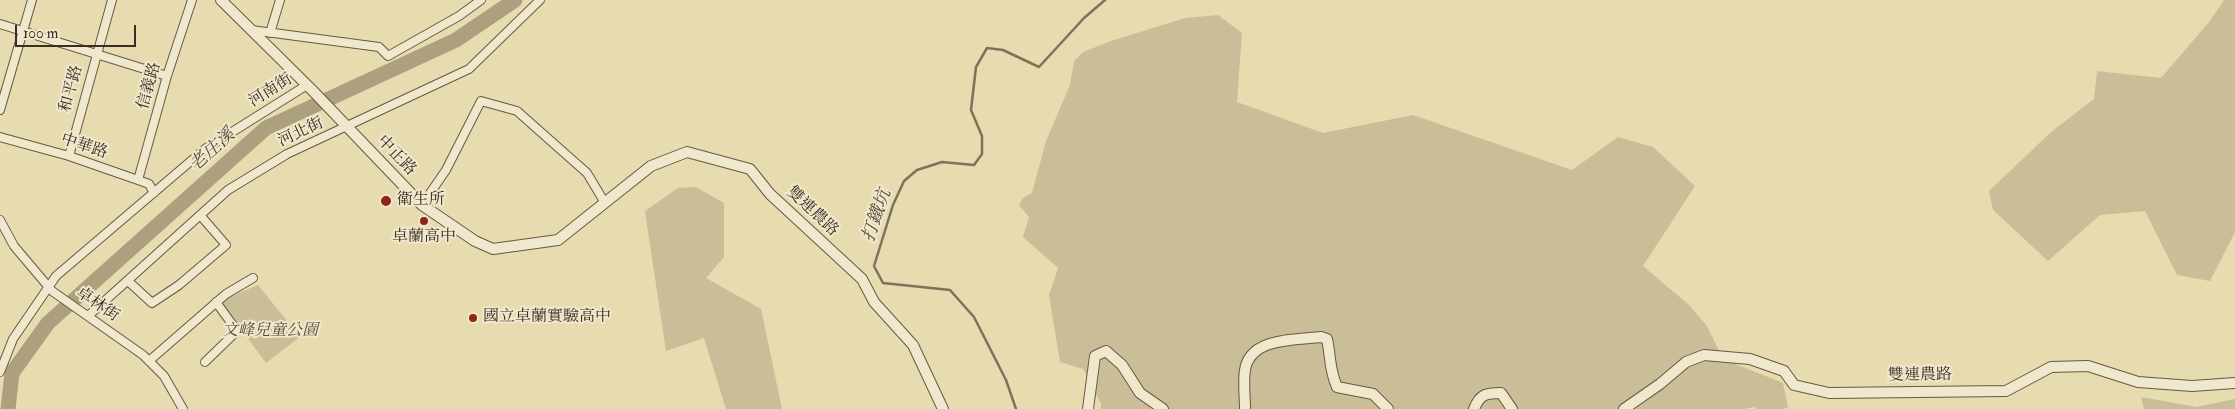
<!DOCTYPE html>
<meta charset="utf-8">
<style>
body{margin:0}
#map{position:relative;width:2235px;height:409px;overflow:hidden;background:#e7dbb0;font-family:"IM FELL Double Pica",serif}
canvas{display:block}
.scale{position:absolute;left:15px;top:25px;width:121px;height:22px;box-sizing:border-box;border:2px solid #392e21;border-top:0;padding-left:6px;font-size:15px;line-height:18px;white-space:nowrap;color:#392e21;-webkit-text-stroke:4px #efe8cc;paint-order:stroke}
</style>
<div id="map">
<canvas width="2235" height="409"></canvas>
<div class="scale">100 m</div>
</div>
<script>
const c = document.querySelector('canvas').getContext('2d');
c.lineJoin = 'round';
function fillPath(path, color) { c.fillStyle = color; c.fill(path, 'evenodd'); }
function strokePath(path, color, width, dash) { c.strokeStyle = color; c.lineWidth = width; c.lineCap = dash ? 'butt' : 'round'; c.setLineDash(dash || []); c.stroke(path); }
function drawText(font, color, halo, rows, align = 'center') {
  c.font = font + ' "IM FELL Double Pica","Noto Serif TC",serif'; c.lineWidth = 4; c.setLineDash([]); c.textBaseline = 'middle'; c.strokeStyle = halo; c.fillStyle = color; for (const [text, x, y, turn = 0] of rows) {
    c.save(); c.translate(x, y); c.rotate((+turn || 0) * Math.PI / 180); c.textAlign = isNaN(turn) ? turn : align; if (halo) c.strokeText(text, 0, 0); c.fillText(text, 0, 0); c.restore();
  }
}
fillPath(new Path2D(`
 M2224 0H2235V232L2210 281 2177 275 2145 211 2100 215 2048 261 1993 210 1989 191 2051 132 2094 99 2097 71 2161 78 2209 22Z
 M1218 15 1242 33 1237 102 1323 133 1413 115 1572 170 1618 137 1653 147 1695 186 1643 266 1689 305 1707 326 1723 359 1783 383 1788 407 1783 409H1757L1754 407 1745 409H1101V404L1083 369 1060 362 1049 295 1058 268 1023 237 1029 217 1019 205 1023 198 1032 193 1046 141 1070 85 1074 61 1083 52 1111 41 1185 18Z
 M696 187 724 203V257L706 278 761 309 782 409H726L704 338 666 351 645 211 678 188Z
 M258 285 300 337 266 363 220 301Z
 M2141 397 2196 407 2235 399V409H2144Z`), '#c9be98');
strokePath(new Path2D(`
 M1016 409 1006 380 974 317 950 290 883 283 874 266 893 205 904 181 917 170 942 162 974 165 982 154V136L971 110 976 67 987 48 1003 50 1039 67 1084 18 1105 0`), '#7e7259', 2.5);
strokePath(new Path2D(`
 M8 409 12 373 48 323 266 128 456 40 515 0`), '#aca07f', 15);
const minor = new Path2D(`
 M0 24 167 76
 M251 30 379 47 388 56 459 16 481 0
 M270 33 280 0
 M0 110 32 0
 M0 137 69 156 138 180 149 184 154 193
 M69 156 112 0
 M138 180 167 76 192 0
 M422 205 446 170 481 101 517 111 587 173 605 203
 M0 220 14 246 52 291 143 355 164 376 183 409
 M128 281 152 303 179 285 226 245 200 215
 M88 316 228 190 287 154 469 69 540 0
 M149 361 226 294 253 278
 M205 362 237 331 216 302
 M0 372 13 339 56 276 205 149 307 85`);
const tertiary = new Path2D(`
 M221 0 312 90 422 205 475 241 493 249 558 240 651 166 687 152 750 169 770 194 862 279 874 302 913 345 943 409
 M1088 409 1095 356 1106 351 1122 365 1140 393 1163 409
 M1245 409C1245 397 1243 382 1245 370 1250 337 1296 340 1321 337L1327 339C1331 358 1329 369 1337 387L1373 394 1388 409
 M1474 409C1480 394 1486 393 1501 393L1512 409
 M1624 409 1660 384 1686 362 1704 355 1750 359 1784 371 1794 385 1829 393 2006 391 2051 367 2088 366 2138 382 2192 386 2235 383`);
strokePath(minor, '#645945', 10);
strokePath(tertiary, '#645945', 12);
strokePath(minor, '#efe8cc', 8);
strokePath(tertiary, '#efe8cc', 10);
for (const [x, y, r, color] of [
 [386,201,6,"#8f2418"],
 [424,221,5,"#8f2418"],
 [473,318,5,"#8f2418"]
]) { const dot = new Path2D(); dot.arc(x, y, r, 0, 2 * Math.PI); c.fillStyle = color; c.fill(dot); strokePath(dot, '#efe8cc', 2); }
drawText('16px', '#392e21', '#efe8cc', [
 ["信義路",150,86,-74],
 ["和平路",72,89,-75],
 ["河南街",271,91,-32],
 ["河北街",301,133,-25],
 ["中華路",84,147,18],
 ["中正路",396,156,46],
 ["雙連農路",812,212,43],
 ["卓林街",97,305,34],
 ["雙連農路",1920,376,-1]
]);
drawText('16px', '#392e21', '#efe8cc', [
 ["衛生所",397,201],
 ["卓蘭高中",424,238,"center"],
 ["國立卓蘭實驗高中",483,318]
], 'left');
drawText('italic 16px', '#564b39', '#efe8cc', [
 ["文峰兒童公園",270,332]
]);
drawText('italic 18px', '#564a38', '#efe8cc', [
 ["老庄溪",213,151,-42],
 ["打鐵坑",878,216,-71]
]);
</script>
